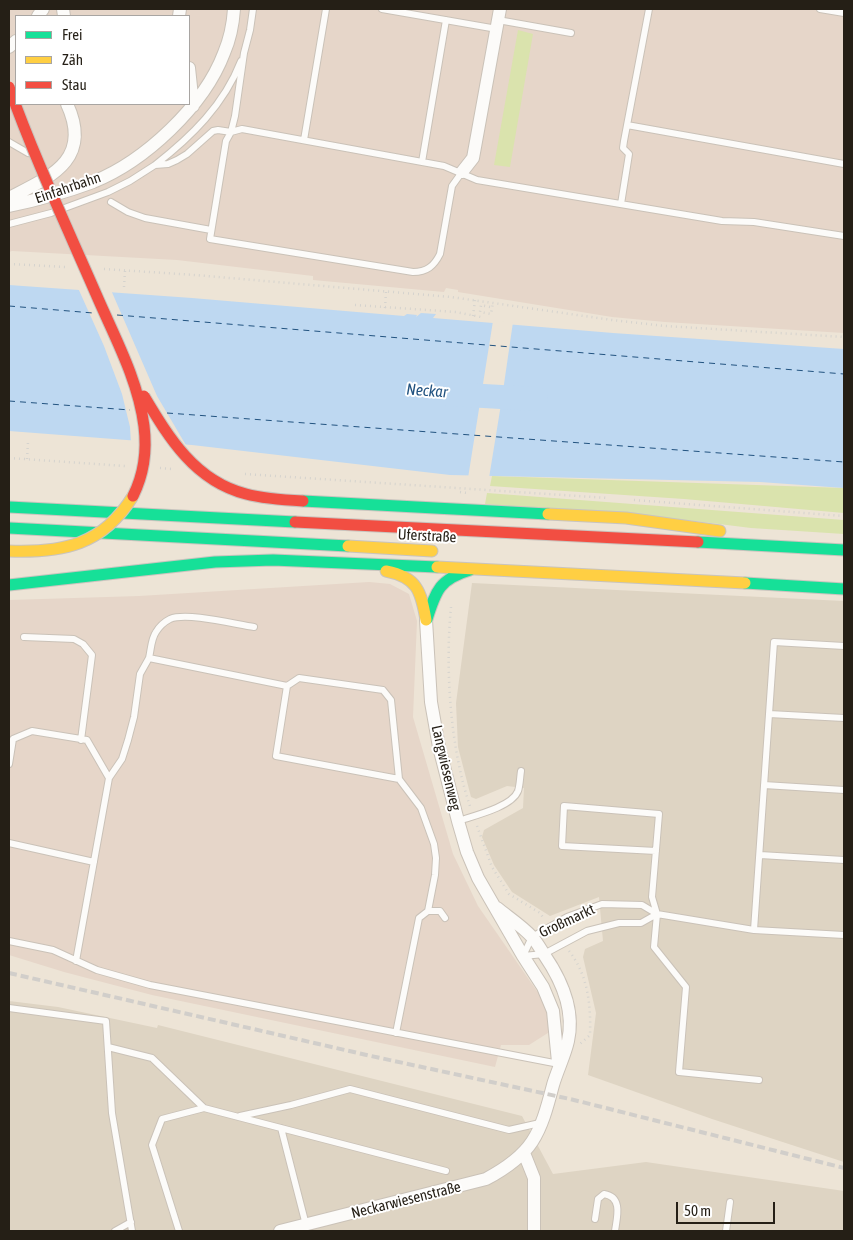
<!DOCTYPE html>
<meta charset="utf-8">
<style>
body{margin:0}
#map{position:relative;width:853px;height:1240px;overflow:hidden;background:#ede4d6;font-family:"Asap Condensed",sans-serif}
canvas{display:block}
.frame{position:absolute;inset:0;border:10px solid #251f16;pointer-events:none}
.legend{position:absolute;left:15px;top:15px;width:175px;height:90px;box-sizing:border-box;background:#fff;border:1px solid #a8a5a2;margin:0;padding:6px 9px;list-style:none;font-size:15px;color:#251f16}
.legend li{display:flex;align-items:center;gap:10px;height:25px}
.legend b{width:25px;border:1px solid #a8a5a2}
.scale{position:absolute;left:676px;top:1202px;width:99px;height:22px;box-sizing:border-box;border:2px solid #251f16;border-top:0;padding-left:6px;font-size:15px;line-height:18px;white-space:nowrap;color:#251f16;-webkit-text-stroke:4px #fff;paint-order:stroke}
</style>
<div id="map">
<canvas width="853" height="1240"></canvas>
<div class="frame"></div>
<ul class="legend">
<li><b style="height:6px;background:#16e098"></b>Frei</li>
<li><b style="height:6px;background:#ffcf43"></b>Zäh</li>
<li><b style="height:6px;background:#f24e42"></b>Stau</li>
</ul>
<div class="scale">50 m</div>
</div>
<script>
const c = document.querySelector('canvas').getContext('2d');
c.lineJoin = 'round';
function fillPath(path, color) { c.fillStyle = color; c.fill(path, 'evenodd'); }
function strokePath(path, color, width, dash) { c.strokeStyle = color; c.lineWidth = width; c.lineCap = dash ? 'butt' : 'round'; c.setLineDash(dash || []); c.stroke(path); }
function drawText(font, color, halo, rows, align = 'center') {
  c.font = font + ' "Asap Condensed",sans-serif'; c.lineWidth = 4; c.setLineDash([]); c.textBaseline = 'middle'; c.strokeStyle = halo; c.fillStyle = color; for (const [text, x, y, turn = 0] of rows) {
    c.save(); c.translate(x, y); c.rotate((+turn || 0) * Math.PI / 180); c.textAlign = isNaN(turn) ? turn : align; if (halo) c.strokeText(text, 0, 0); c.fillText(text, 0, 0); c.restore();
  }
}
fillPath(new Path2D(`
 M472 583 844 601V1162L712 1119 588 1075 596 1013 583 957 585 949 603 941 599 897 550 916 512 892 494 865 482 837 484 830 523 808 524 788 507 786 476 799 471 797 458 747 456 703Z
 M9 1001 58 1007 157 1028 158 1025 522 1116 553 1174 646 1162 844 1191V1231H9Z`), '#ded4c3');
fillPath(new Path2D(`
 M9 9H844V333L665 322 612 317 458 292V290L446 288 444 292 313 280V276L177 260 12 251 9 252ZM16 16H189V104H16Z
 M369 582 390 584 409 594 417 621 413 717 453 854 478 906 541 997 549 1012 551 1031 529 1045H501L495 1067 152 995 64 972 9 955V600L139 596Z`), '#e6d6c9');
fillPath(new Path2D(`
 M518 30 533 34 510 167 494 165Z
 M492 476 844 488V513L684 499 490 486Z
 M487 493 844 520V534L751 528 695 521 485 504Z`), '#dae3ad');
fillPath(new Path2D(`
 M9 285 192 298 404 316 407 314 417 315 416 317 421 313 436 314 433 318 613 333 844 349V488L760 482 450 475 192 445 9 431Z`), '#bed8f1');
fillPath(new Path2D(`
 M78 288 111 290 157 396 187 447 131 443 130 427 122 394 104 346Z
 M493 321 513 322 502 398 489 478H468Z`), '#ede4d6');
strokePath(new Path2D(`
 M449 394 536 399`), '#bed8f1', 24);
strokePath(new Path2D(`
 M9 306 93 313
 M117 315 844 374
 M9 401 130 410
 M167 413 844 462`), '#225380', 1, [6, 5]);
const lane = new Path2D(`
 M253 9 250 30 244 53 235 116 231 132 226 141 210 239 413 272C427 272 434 266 440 254L452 186 462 172
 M382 9 497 29
 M820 9 844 13
 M498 20 571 33
 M627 125 844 164
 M304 140 326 9
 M9 142 28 153
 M422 162 446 20
 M155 165C191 137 224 105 241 61
 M111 202 128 212 145 218 211 230
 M621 204 629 154 623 148 624 141 649 9
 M9 224 51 213 108 192 130 181 155 165 168 164 177 160 187 154 213 131 218 130 231 132 242 129 444 166 477 180 722 221 754 222 844 236
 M254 627C234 624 187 612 170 619 164 622 159 627 156 632 151 639 151 650 149 658L287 686
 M24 637 74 639 83 644 92 655 81 740
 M769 714 844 718
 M9 764 13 739 32 731 87 740 109 778
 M399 779 276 756 287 686 299 678 383 690 391 700 399 779 421 808 434 844 436 858 435 875 428 911
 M764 785 844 790
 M458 821C473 816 512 807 518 791 520 785 520 777 521 771
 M9 843 94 862
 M656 851 562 846 564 806 659 814 652 897 657 914 654 947 686 987 679 1072 759 1080
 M760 855 844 860
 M754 930 774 642 844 646
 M9 941 53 950 97 970 150 985 559 1064
 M523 956 532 937 567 917 602 904 642 905 657 914 754 930 844 935
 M523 956 544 954 587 931 619 923H641L657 914
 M76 961 109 778 122 759 128 740 134 717 140 674 149 658
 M9 1008 106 1021 112 1113 132 1231
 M396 1033 419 918 428 911H440L445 918
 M108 1047 152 1058 204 1108
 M240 1116 291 1105 350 1089 509 1130 540 1123
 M281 1128 306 1225
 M595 1219 598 1199 604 1194C623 1197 617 1217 615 1231
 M115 1231 131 1222
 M179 1231 152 1145 162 1119 204 1108 446 1171
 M726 1231 730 1202`);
const street = new Path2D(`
 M63 9 64 16
 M38 16 43 9
 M179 16 180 9
 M9 47 16 41
 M189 68 193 106
 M462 172 473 158 500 9
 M9 198C50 177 93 160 67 104
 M9 206C37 200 66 192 93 182 145 161 204 106 224 53 230 39 233 24 234 9
 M426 620 431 702 439 747 458 821 467 852 478 878 523 956 543 987 553 1011 558 1062
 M524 1153 534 1178V1231
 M280 1231 486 1179C533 1154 540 1135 553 1085 557 1071 565 1055 568 1041 575 1010 562 981 545 956 541 950 537 942 532 937 522 926 508 917 497 908`);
const fast = new Path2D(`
 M303 501 548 514
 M9 507 295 522
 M9 528 348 546
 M698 542 844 550
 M745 583 844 589
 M9 585 215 562 273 560 437 567
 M427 619C436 590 440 579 470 570`);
const slow = new Path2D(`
 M548 514 626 518 720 531
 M348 546 432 551
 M437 567 745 583
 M386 571C417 577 421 591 426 620`);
const jam = new Path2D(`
 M295 522 698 542`);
strokePath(lane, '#cac2b8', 8);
strokePath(street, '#cac2b8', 14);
strokePath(fast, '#c9c4be', 13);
strokePath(slow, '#c9c4be', 13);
strokePath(jam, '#c9c4be', 13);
strokePath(new Path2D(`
 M9 264 66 267
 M104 269 195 275 451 297 612 320 665 326 844 337
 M124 287 125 271
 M355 305 456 312 481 317
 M490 307 481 305 480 312 491 314 493 302
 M385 308 386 292
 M473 316 475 300
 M9 458 125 466
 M27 459 28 442
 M160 468 172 469
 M245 474 608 498
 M634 500 844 516
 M451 607C445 668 450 750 471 809
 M477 826 492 867 509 894 540 913 544 919
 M569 951C588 975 591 1005 590 1035L580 1044`), '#d5d3ce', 2.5, [1, 4]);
strokePath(lane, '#fcfbf9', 6);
strokePath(street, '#fcfbf9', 12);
strokePath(fast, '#16e098', 11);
strokePath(slow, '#ffcf43', 11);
strokePath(jam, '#f24e42', 11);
strokePath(new Path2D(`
 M9 973 371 1056 570 1099 844 1168`), '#d1ceca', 4, [8, 4]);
const slowBridge = new Path2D(`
 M9 551C63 553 103 545 133 496`);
const jamBridge = new Path2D(`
 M9 87C34 157 66 225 96 294 114 336 138 379 144 426 147 450 144 474 133 496
 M144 396C169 438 195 481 246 494 265 499 284 500 303 501`);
strokePath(slowBridge, '#c9c4be', 13, []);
strokePath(jamBridge, '#c9c4be', 13, []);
strokePath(new Path2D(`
 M460 492 467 493`), '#d5d3ce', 2.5, [1, 4]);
strokePath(slowBridge, '#ffcf43', 11);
strokePath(jamBridge, '#f24e42', 11);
drawText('15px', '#251f16', '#fff', [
 ["Einfahrbahn",68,188,-19],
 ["Uferstraße",427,536,3],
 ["Langwiesenweg",446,768,77],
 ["Großmarkt",567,921,-25],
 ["Neckarwiesenstraße",406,1200,-14]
]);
drawText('italic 16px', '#225380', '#fff', [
 ["Neckar",427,391,4]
]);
</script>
